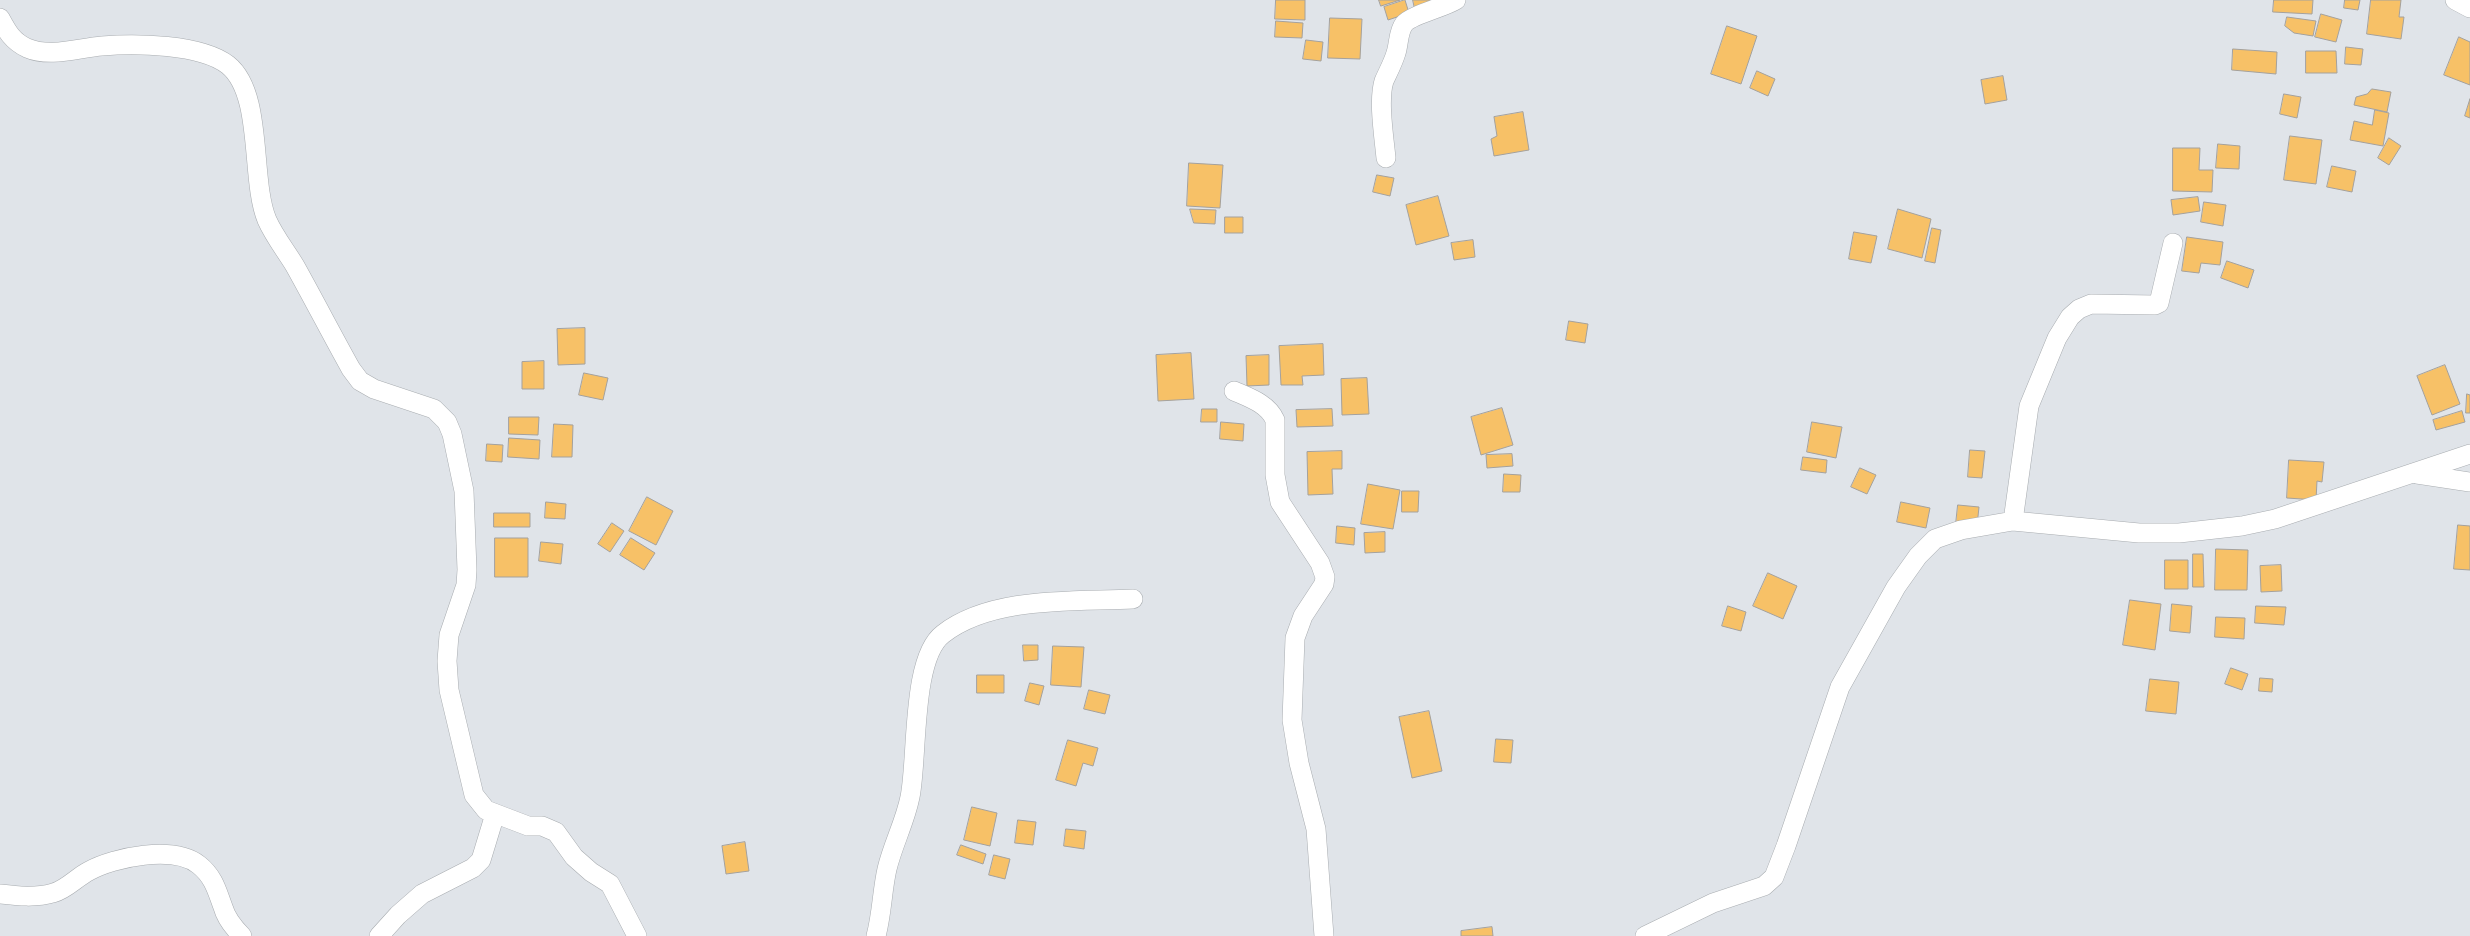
<!DOCTYPE html>
<style>
body{margin:0}
canvas{display:block;background:#e0e4e9}
</style>
<canvas width="2470" height="936"></canvas>
<script>
const c = document.querySelector('canvas').getContext('2d');
c.lineJoin = 'round';
function fillPath(path, color) { c.fillStyle = color; c.fill(path, 'evenodd'); }
function strokePath(path, color, width, dash) { c.strokeStyle = color; c.lineWidth = width; c.lineCap = dash ? 'butt' : 'round'; c.setLineDash(dash || []); c.stroke(path); }
const building = new Path2D(`
 M1276 0H1305V20L1275 19Z
 M1379 0H1400L1381 6Z
 M1405 0 1409 13 1388 20 1384 7Z
 M1413 0H1432L1415 9Z
 M2274 0H2313L2312 14 2273 12Z
 M2345 0H2360L2358 10 2344 8Z
 M2371 0H2401L2399 17H2404L2401 39 2367 34Z
 M2321 14 2342 20 2336 42 2315 37Z
 M2287 17 2316 21 2313 36 2294 33 2285 26Z
 M1330 18 1362 19 1360 59 1328 58Z
 M1276 21 1303 23 1302 38 1275 37Z
 M1727 26 1757 36 1741 84 1711 74Z
 M2459 37 2470 42V85L2444 75Z
 M1306 40 1323 42 1321 61 1303 59Z
 M2346 47 2363 49 2361 65 2345 64Z
 M2233 49 2277 52 2276 74 2232 70Z
 M2306 51H2336L2337 73H2306Z
 M1757 71 1775 79 1768 96 1750 88Z
 M2003 76 2007 100 1985 104 1981 80Z
 M2372 89 2391 92 2387 112 2354 105 2356 97 2367 94Z
 M2284 94 2301 97 2297 118 2280 114Z
 M2470 99V118L2465 116Z
 M2375 110 2389 113 2383 146 2350 140 2354 121 2372 125Z
 M1523 112 1529 150 1494 156 1491 139 1497 136 1494 117Z
 M2290 136 2322 140 2316 184 2284 180Z
 M2389 138 2401 146 2389 165 2378 158Z
 M2218 144 2240 146 2239 169 2216 168Z
 M2173 148H2200L2199 170H2213L2212 192 2173 191Z
 M1189 163 1223 165 1220 208 1187 206Z
 M2332 166 2356 171 2352 192 2327 187Z
 M1377 175 1394 178 1390 196 1373 192Z
 M1438 196 1449 236 1416 245 1406 205Z
 M2198 197 2200 211 2173 215 2171 200Z
 M2204 202 2226 205 2223 226 2201 222Z
 M1190 209 1216 210 1215 224 1194 223Z
 M1898 209 1931 219 1922 258 1888 249Z
 M1225 217H1243V233H1225Z
 M1932 228 1941 230 1935 263 1925 261Z
 M1854 232 1877 236 1871 263 1849 259Z
 M2187 237 2223 242 2220 265 2201 263 2199 273 2182 271Z
 M1473 240 1475 257 1454 260 1451 243Z
 M2227 261 2254 270 2248 288 2221 278Z
 M1569 321 1588 324 1585 343 1566 340Z
 M585 328V364L558 365 557 329Z
 M1323 344 1324 375 1302 376 1303 385H1281L1279 346Z
 M1191 353 1194 399 1158 401 1156 355Z
 M1269 355V385L1247 386 1246 356Z
 M544 361V389H522V362Z
 M2445 365 2460 404 2432 415 2417 376Z
 M584 373 608 378 603 400 579 395Z
 M1367 378 1369 414 1342 415 1341 379Z
 M2467 394 2470 395V413H2466Z
 M1502 408 1513 445 1481 455 1471 417Z
 M1202 409H1217V422H1201Z
 M1332 409 1333 426 1297 427 1296 410Z
 M2462 411 2465 422 2436 430 2433 420Z
 M509 417H539L538 435 509 434Z
 M1221 422 1244 424 1243 441 1220 439Z
 M1812 422 1842 427 1836 458 1807 452Z
 M554 424 573 425 572 457H552Z
 M509 438 540 440 539 459 508 457Z
 M487 444 503 445 502 462 486 461Z
 M1970 450 1985 451 1982 478 1968 477Z
 M1342 451V469H1332L1333 494 1308 495 1307 452Z
 M1512 454 1513 466 1487 468 1486 455Z
 M1803 457 1827 460 1826 473 1801 470Z
 M2289 460 2324 462 2322 482 2317 481 2316 500 2287 498Z
 M1860 468 1876 475 1867 494 1851 487Z
 M1504 474 1521 475 1520 492H1503Z
 M1368 484 1400 490 1393 529 1361 524Z
 M1402 491H1419L1418 512H1402Z
 M647 497 673 511 656 545 629 531Z
 M546 502 566 504 565 519 545 518Z
 M1901 502 1930 508 1926 528 1897 522Z
 M1958 505 1979 507 1977 526 1956 524Z
 M494 513H530V527H494Z
 M612 523 624 531 610 552 598 544Z
 M2458 525 2470 526V570L2454 569Z
 M1337 526 1355 528 1354 545 1336 543Z
 M1385 532V552L1365 553 1364 533Z
 M495 538H528V577H495Z
 M631 538 655 553 644 570 620 555Z
 M541 542 563 544 561 564 539 561Z
 M2216 549 2248 550 2247 590H2215Z
 M2193 554H2203L2204 587H2193Z
 M2165 560H2188V589H2165Z
 M2281 565 2282 591 2261 592 2260 566Z
 M1768 573 1797 586 1783 619 1753 606Z
 M2130 600 2161 604 2155 650 2123 645Z
 M2172 604 2192 606 2190 633 2170 631Z
 M1728 606 1746 612 1741 631 1722 626Z
 M2256 606 2286 607 2284 625 2255 623Z
 M2216 617 2245 618 2244 639 2215 637Z
 M1023 645H1038V660L1024 661Z
 M1053 646 1084 647 1081 687 1051 685Z
 M2231 668 2248 674 2242 690 2225 684Z
 M977 675H1004V693H977Z
 M2260 678 2273 679 2272 692 2259 691Z
 M2150 679 2179 682 2176 714 2146 711Z
 M1030 683 1044 686 1039 705 1025 701Z
 M1089 690 1110 695 1105 714 1084 709Z
 M1429 711 1442 771 1412 778 1399 717Z
 M1496 739 1513 740 1511 763 1494 762Z
 M1068 740 1098 748 1093 766 1083 763 1076 786 1056 780Z
 M972 807 997 813 990 846 964 840Z
 M1018 820 1036 822 1033 845 1015 843Z
 M1066 829 1086 831 1084 849 1064 846Z
 M745 842 749 871 726 874 722 846Z
 M961 845 986 854 983 864 957 855Z
 M994 855 1010 859 1005 879 989 875Z
 M1492 927 1493 936H1461V931Z`);
fillPath(building, '#f7c167');
strokePath(building, '#a4a19d', 1);
const minor = new Path2D(`
 M2455 0 2470 8
 M0 18C7 31 12 41 27 48 50 58 78 48 102 46 135 43 201 44 228 65 264 94 250 180 267 220 274 236 286 251 295 266 314 300 332 335 351 369L360 381 374 389 434 409 447 422 452 434 464 491 467 570 466 585 449 635 447 661 449 690 474 795 486 810 528 826H542L556 832 574 857 591 872 610 884 637 936
 M1386 158C1384 137 1378 100 1384 81 1388 72 1393 63 1396 53 1399 44 1398 32 1404 24 1411 15 1443 8 1456 0
 M1234 391C1250 398 1268 404 1275 420V475L1280 502 1320 563 1325 577 1324 584 1303 616 1295 638 1292 720 1299 763 1316 829 1324 936
 M2417 474 2470 482
 M2013 521 2029 406 2057 338 2070 317 2079 309 2091 304 2155 305 2159 303 2173 243
 M0 894C17 896 36 898 53 893 66 890 77 877 89 871 114 857 174 845 199 865 214 877 217 891 223 907 226 918 234 928 242 936
 M379 936 398 915 422 894 473 868 481 860 495 814
 M876 936C882 914 882 891 887 869 893 844 905 822 910 797 918 758 911 658 943 634 992 596 1074 602 1133 599
 M1645 936 1713 903 1764 886 1774 877 1786 846 1840 687 1896 587 1918 556 1935 539 1961 530 2013 521 2139 533H2179L2242 526 2275 519 2470 454`);
strokePath(minor, '#a8acb0', 20);
strokePath(minor, '#fff', 19);
</script>
